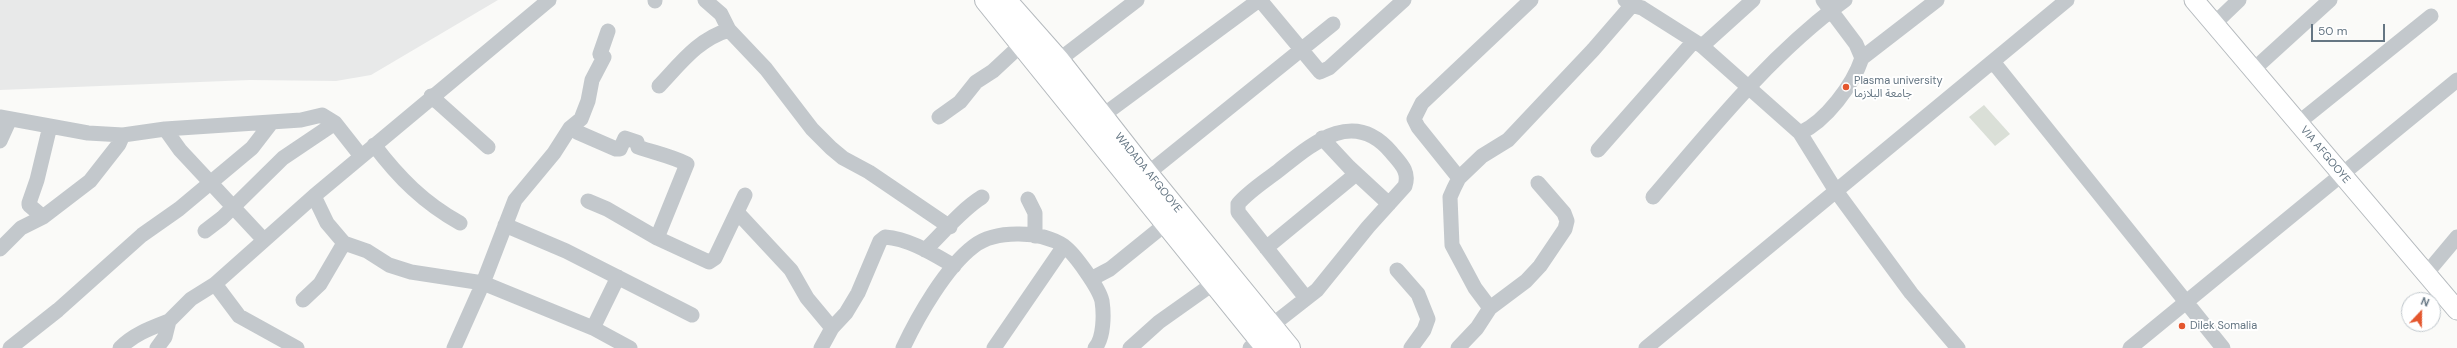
<!DOCTYPE html>
<meta charset="utf-8">
<style>
body{margin:0}
#map{position:relative;width:2457px;height:348px;overflow:hidden;background:#fafaf8;font-family:"DM Sans",sans-serif}
canvas{display:block}
.north{position:absolute;left:2401px;top:292px;width:40px;height:40px;box-sizing:border-box;background:#fff;border:1px solid #c1c8cd;border-radius:50%;rotate:22deg;font-size:11px;font-weight:700;line-height:16px;text-align:center;color:#657683}
.north::after{content:'';display:block;margin:auto;width:14px;height:18px;background:#e4572e;clip-path:polygon(50% 0,100% 100%,50% 72%,0 100%)}
.scale{position:absolute;left:2311px;top:24px;width:74px;height:18px;box-sizing:border-box;border:2px solid #657683;border-top:0;padding-left:5px;font-size:12px;line-height:14px;white-space:nowrap;color:#657683;-webkit-text-stroke:3px #fff;paint-order:stroke}
</style>
<div id="map">
<canvas width="2457" height="348"></canvas>
<div class="north">N</div>
<div class="scale">50 m</div>
</div>
<script>
const c = document.querySelector('canvas').getContext('2d');
c.lineJoin = 'round';
function fillPath(path, color) { c.fillStyle = color; c.fill(path, 'evenodd'); }
function strokePath(path, color, width, dash) { c.strokeStyle = color; c.lineWidth = width; c.lineCap = dash ? 'butt' : 'round'; c.setLineDash(dash || []); c.stroke(path); }
function drawText(font, color, halo, rows, align = 'center') {
  c.font = font + ' "DM Sans","Noto Sans Arabic",sans-serif'; c.lineWidth = 4; c.setLineDash([]); c.textBaseline = 'middle'; c.strokeStyle = halo; c.fillStyle = color; for (const [text, x, y, turn = 0] of rows) {
    c.save(); c.translate(x, y); c.rotate((+turn || 0) * Math.PI / 180); c.textAlign = isNaN(turn) ? turn : align; if (halo) c.strokeText(text, 0, 0); c.fillText(text, 0, 0); c.restore();
  }
}
fillPath(new Path2D(`
 M0 0H498L371 75 336 81 250 80 0 90Z`), '#e8e9e9');
fillPath(new Path2D(`
 M1984 105 2010 134 1995 146 1969 117Z`), '#dadfd7');
const major = new Path2D(`
 M2194 0 2457 310`);
const highway = new Path2D(`
 M986 0 1267 348
 M1005 0 1058 60 1147 174 1289 348`);
strokePath(major, '#b5babe', 21);
strokePath(highway, '#b4b9bd', 24);
strokePath(new Path2D(`
 M655 0V1
 M705 0 721 14 729 30 766 69 812 129 831 148 843 158 869 172 950 227
 M1260 0 1320 72 1329 68 1404 0
 M1625 0 1632 5 1642 8 1702 46 1800 133 1836 191 1911 293 1958 348
 M2214 24 2239 0
 M1702 46 1753 0
 M1862 58 1937 0
 M1994 63 2223 348
 M1051 66 1137 0
 M2253 70 2330 0
 M659 86C680 64 698 39 729 30
 M431 96 488 147
 M1102 116 1259 0
 M0 117 88 133 123 135 165 129 301 120 322 115 335 123 361 156
 M939 117 960 102 976 82 993 71 1022 44
 M2298 123 2431 16
 M575 124 577 132 616 149H620L625 138 637 142 638 147C655 153 671 156 687 164L657 238
 M165 129 180 150 263 239
 M1800 133C1826 121 1853 85 1862 58L1856 44 1823 0
 M1322 138 1349 167 1389 204
 M0 141 10 119
 M374 145C399 178 424 203 460 223
 M1598 150 1694 41
 M1147 174 1333 24
 M1459 178 1418 127 1414 119 1422 103 1531 0
 M314 196 327 223 344 243 367 251 389 265 411 272 483 283 593 328 630 348
 M1653 197C1713 127 1770 55 1845 0
 M1028 199 1035 213V236
 M588 201 607 209 657 238 709 262 715 258 745 195
 M737 212 791 270 807 298 832 328
 M43 217 29 205V203L37 180 50 126
 M505 225 566 251 692 315
 M205 231 222 218 283 158 335 123
 M1266 248 1356 174
 M0 249 21 228 43 217 90 181 119 144 123 135
 M925 250C943 233 961 210 982 197
 M1397 270 1418 294 1428 319 1424 330 1411 348
 M2426 274 2457 237
 M1091 279 1110 269 1173 218
 M215 284 239 316 297 348
 M303 300 320 284 344 243
 M1490 308 1475 288 1452 245 1450 197 1454 188 1459 178 1482 156 1508 140 1593 50 1632 5
 M593 328 618 277
 M10 348 58 310 142 235 179 209 252 148 272 122
 M120 348C134 334 151 328 169 321
 M157 348 165 337 169 321 191 299 215 284 314 196 549 0
 M454 348 483 283 515 200 554 153 570 128 581 119 588 101 592 80 604 57 600 54 608 31
 M821 348 832 328 846 313 858 293 880 241 885 237C910 239 933 254 954 266
 M903 348C918 316 946 267 974 246 996 229 1042 231 1064 246 1075 254 1099 288 1102 301 1104 314 1104 338 1095 348
 M994 348 1064 246
 M1130 348 1159 322 1214 283
 M1250 348 1271 326 1317 290 1368 227 1405 186C1410 171 1400 163 1391 152 1353 107 1312 144 1278 171 1265 181 1249 191 1238 204V212L1306 298
 M1458 348 1477 328 1490 308 1526 281 1540 266 1565 229 1567 221 1564 213 1538 183
 M1646 348 2067 0
 M2130 348 2457 80`), '#c3c8cc', 15);
strokePath(major, '#fff', 19);
strokePath(highway, '#fff', 22);
for (const [x, y, r, color] of [
 [1846,87,4,"#e4572e"],
 [2182,326,4,"#e4572e"]
]) { const dot = new Path2D(); dot.arc(x, y, r, 0, 2 * Math.PI); c.fillStyle = color; c.fill(dot); strokePath(dot, '#fff', 1.5); }
drawText('11px', '#657683', '#fff', [
 ["Plasma university",1854,81],
 ["جامعة البلازما",1854,94],
 ["Dilek Somalia",2190,326]
], 'left');
drawText('11px', '#657683', '#fff', [
 ["VIA AFGOOYE",2325,155,50],
 ["WADADA AFGOOYE",1148,173,51]
]);
</script>
